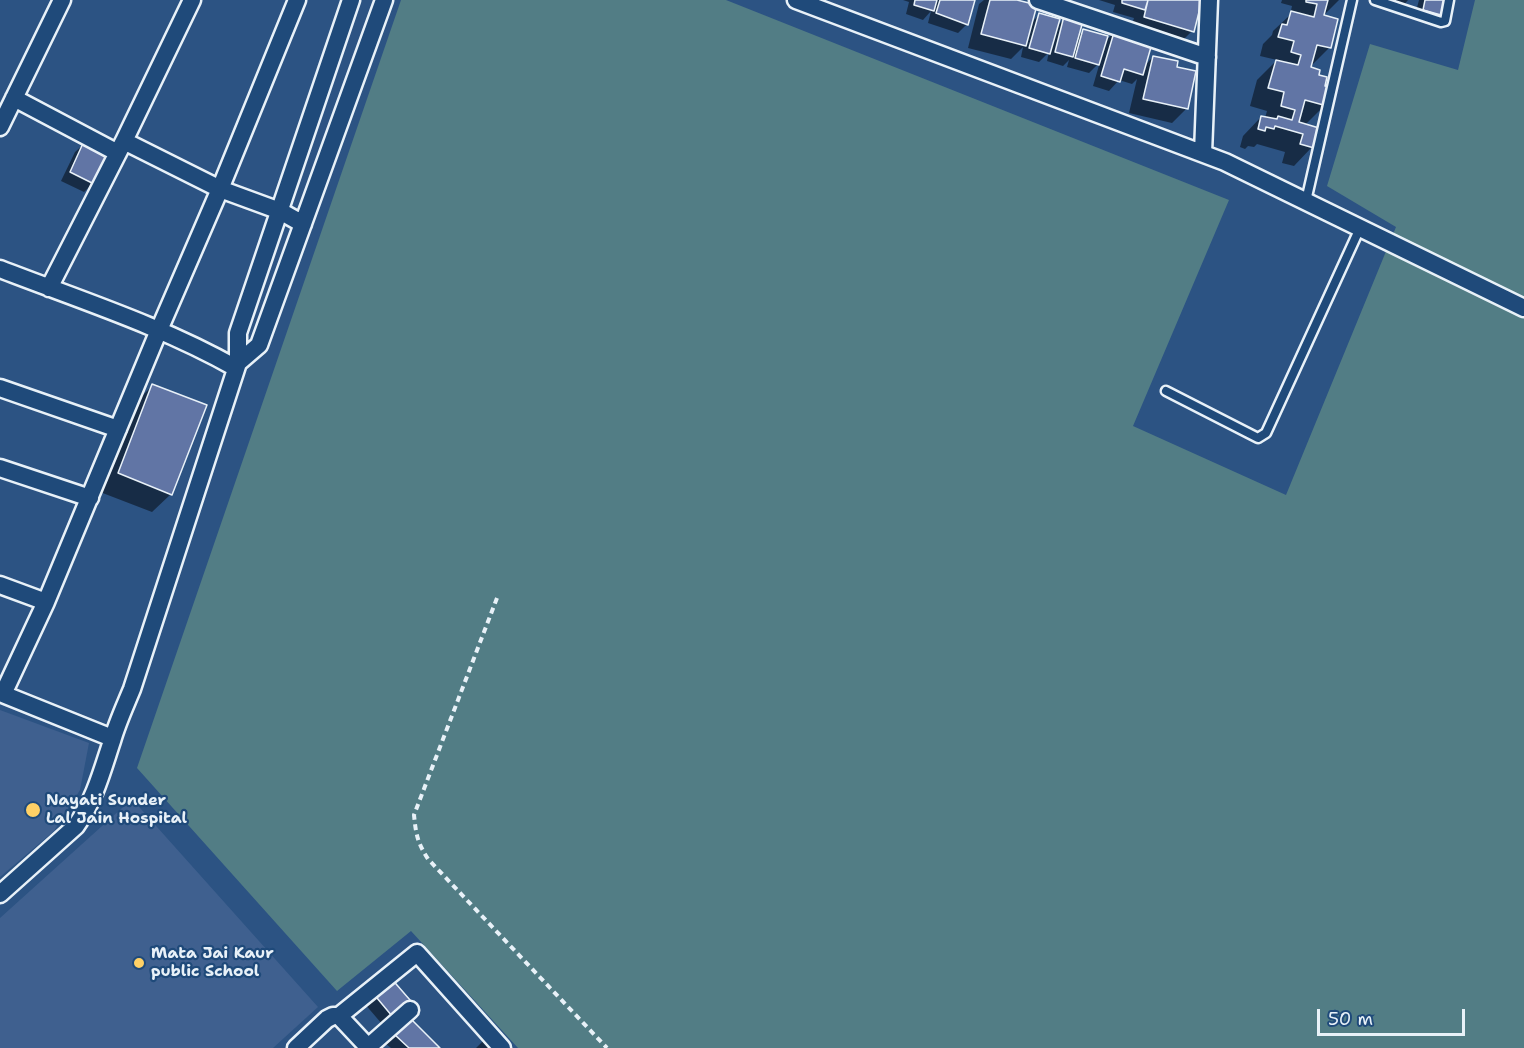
<!DOCTYPE html>
<style>
body{margin:0}
#map{position:relative;width:1524px;height:1048px;overflow:hidden;background:#2c5383;font-family:"Shantell Sans",sans-serif}
canvas{display:block}
.scale{position:absolute;left:1317px;top:1009px;width:148px;height:27px;box-sizing:border-box;border:3px solid #e8f1f8;border-top:0;padding-left:8px;font-size:18px;line-height:21px;white-space:nowrap;color:#e8f1f8;-webkit-text-stroke:4px #1f4a7a;paint-order:stroke}
</style>
<div id="map">
<canvas width="1524" height="1048"></canvas>
<div class="scale">50 m</div>
</div>
<script>
const c = document.querySelector('canvas').getContext('2d');
c.lineJoin = 'round';
function fillPath(path, color) { c.fillStyle = color; c.fill(path, 'evenodd'); }
function strokePath(path, color, width, dash) { c.strokeStyle = color; c.lineWidth = width; c.lineCap = dash ? 'butt' : 'round'; c.setLineDash(dash || []); c.stroke(path); }
function drawText(font, color, halo, rows, align = 'center') {
  c.font = font + ' "Shantell Sans",sans-serif'; c.lineWidth = 4.5; c.setLineDash([]); c.textBaseline = 'middle'; c.strokeStyle = halo; c.fillStyle = color; for (const [text, x, y, turn = 0] of rows) {
    c.save(); c.translate(x, y); c.rotate((+turn || 0) * Math.PI / 180); c.textAlign = isNaN(turn) ? turn : align; if (halo) c.strokeText(text, 0, 0); c.fillText(text, 0, 0); c.restore();
  }
}
fillPath(new Path2D(`
 M0 710 89 743 80 790 54 831 0 877Z
 M132 799 318 1007 273 1048H0V918Z`), '#3f608f');
fillPath(new Path2D(`
 M401 0H726L1229 200 1133 426 1286 495 1396 227 1327 186 1370 44 1458 70 1475 0H1524V1048H518L411 931 337 991 137 768Z`), '#527d85');
fillPath(new Path2D(`
 M903 0H973L967 24 958 33 928 23 931 11 923 20 906 14 909 2Z
 M984 0H1011L1031 23 1039 15 1056 27 1065 18 1077 37 1084 30 1104 42 1116 31 1144 66 1153 57 1175 68 1195 73 1186 109 1172 123 1129 113 1137 79 1132 84 1119 80 1109 91 1093 86 1100 62 1089 73 1067 67 1069 60 1063 66 1047 61 1049 52 1039 62 1021 57 1023 47 1011 59 968 48 979 4Z
 M1099 0H1201L1192 31 1178 45 1130 31 1134 18 1113 12 1115 5Z
 M1282 0H1339L1323 16 1330 47 1309 68 1317 76 1323 87 1325 105 1305 125 1312 147 1294 166 1282 163 1285 152 1257 144 1254 147 1248 146 1245 149 1240 147 1243 136 1261 117 1265 118 1267 111 1250 106 1257 80 1277 60 1260 56 1263 44 1272 35 1273 31 1290 15 1292 6 1281 3Z
 M1383 0H1408L1399 11 1381 7Z
 M1419 0H1443L1440 14 1431 23 1414 19Z
 M85 143 93 183 84 192 61 181 75 152Z
 M153 385 171 494 152 512 100 492 134 404Z
 M373 994 399 1009 382 1024 364 1003Z
 M410 1020 437 1048H391L386 1044Z
 M486 1038 498 1048H476Z`), '#0007');
const building = new Path2D(`
 M915 0H937L934 11 914 5Z
 M940 0H975L968 25 936 13Z
 M990 0H1017L1037 5 1026 46 981 34Z
 M1122 0H1148L1145 10 1122 3Z
 M1148 0H1202L1194 32 1144 17Z
 M1306 0H1328L1324 15 1338 19 1331 48 1317 45 1311 67 1320 70 1319 75 1327 77 1325 86 1332 88 1327 106 1305 100 1299 122 1319 128 1314 148 1300 144 1303 134 1275 126 1274 129 1266 127 1265 131 1258 129 1261 116 1277 119 1278 116 1292 120 1295 110 1281 106 1284 92 1268 88 1276 60 1298 65 1301 55 1291 52 1294 41 1278 37 1282 24 1287 25 1291 11 1314 17 1317 4 1306 2Z
 M1425 0H1445L1441 15 1423 10Z
 M1039 13 1060 19 1050 54 1029 48Z
 M1064 16 1083 21 1073 57 1055 52Z
 M1083 29 1108 36 1099 65 1075 58Z
 M1115 29 1153 40 1143 75 1124 69 1120 82 1101 76Z
 M1153 56 1178 61 1177 67 1196 71 1188 109 1143 99Z
 M84 141 109 153 94 184 70 172Z
 M152 384 207 405 172 495 118 473Z
 M390 977 410 1000 392 1016 372 992Z
 M410 1018 440 1048H409L394 1034Z`);
fillPath(building, '#6175a5');
strokePath(building, '#e8f1f8', 1.5);
const lane = new Path2D(`
 M1375 0 1441 22 1445 21 1449 0
 M1306 201 1352 0
 M1166 391 1258 438 1266 433 1360 228`);
const street = new Path2D(`
 M796 0 1225 162 1524 308
 M1038 0 1207 57
 M14 98 118 153
 M0 127 62 0
 M124 141 220 189 280 211 303 224
 M1203 153 1209 0
 M0 269C80 300 162 326 236 368
 M49 288 124 141 192 0
 M238 363 259 345 384 0
 M0 388 118 429
 M0 468 90 498
 M0 585 46 602
 M0 693 112 738
 M3 694 46 602 159 330 220 189 297 0
 M0 894 76 826C95 799 102 771 112 741 117 723 125 706 132 689L238 363V333L351 0
 M339 1016 369 1048
 M296 1048 327 1019 333 1016H339L417 953 502 1048
 M367 1048 410 1010`);
strokePath(lane, '#e8f1f8', 13);
strokePath(street, '#e8f1f8', 21);
strokePath(new Path2D(`
 M497 598 414 815C416 834 417 842 428 859L607 1048`), '#e8f1f8', 4, [6, 4.5]);
strokePath(lane, '#1f4a7a', 8);
strokePath(street, '#1f4a7a', 16);
for (const [x, y, r, color] of [
 [33,810,8,"#ffd166"],
 [139,963,6,"#ffd166"]
]) { const dot = new Path2D(); dot.arc(x, y, r, 0, 2 * Math.PI); c.fillStyle = color; c.fill(dot); strokePath(dot, '#1f4a7a', 2); }
drawText('bold 16px', '#e8f1f8', '#1f4a7a', [
 ["Nayati Sunder",46,801],
 ["Lal Jain Hospital",46,819],
 ["Mata Jai Kaur",151,954],
 ["public School",151,972]
], 'left');
</script>
